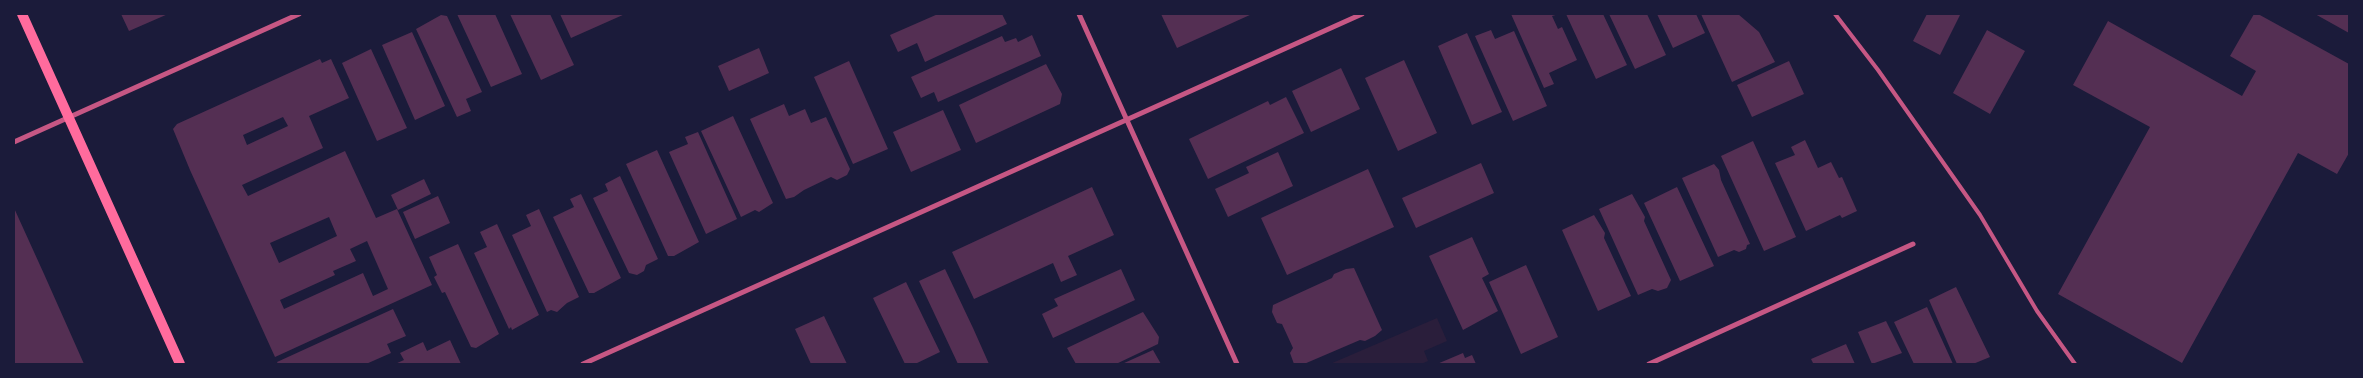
<!DOCTYPE html>
<style>
body{margin:0}
#map{position:relative;width:2363px;height:378px;overflow:hidden;background:#1b1b3a;font-family:"IBM Plex Serif",serif}
canvas{display:block}
.frame{position:absolute;inset:0;border:15px solid #1b1b3a;pointer-events:none}
</style>
<div id="map">
<canvas width="2363" height="378"></canvas>
<div class="frame"></div>
</div>
<script>
const c = document.querySelector('canvas').getContext('2d');
c.lineJoin = 'round';
function fillPath(path, color) { c.fillStyle = color; c.fill(path, 'evenodd'); }
function strokePath(path, color, width, dash) { c.strokeStyle = color; c.lineWidth = width; c.lineCap = dash ? 'butt' : 'round'; c.setLineDash(dash || []); c.stroke(path); }
fillPath(new Path2D(`
 M1437 318 1447 341 1424 351 1428 361 1421 364H1330Z`), '#2a1e3b');
fillPath(new Path2D(`
 M121 14H168L129 31Z
 M457 14H495L522 74 491 87Z
 M510 14H550L574 65 541 80Z
 M560 14H625L571 38Z
 M938 14H1002L1007 24 925 62 917 43 898 52 890 35Z
 M1161 14H1252L1177 48Z
 M1511 14H1559L1552 16 1558 29 1562 27 1577 60 1549 73 1554 84 1544 88Z
 M1566 14H1603L1627 65 1596 79Z
 M1609 14H1647L1666 55 1635 69Z
 M1657 14H1696L1705 33 1673 48Z
 M1701 14H1738L1759 32 1775 62 1732 82Z
 M1927 14 1960 15 1940 55 1913 41Z
 M2254 14H2258L2349 64V153L2337 174 2298 153 2182 363 2058 294 2150 127 2073 85 2108 21 2242 96 2256 71 2230 56Z
 M2315 14H2349V33Z
 M441 15 447 16 482 92 466 99 471 111 457 117 416 29Z
 M1491 30 1495 39 1514 31 1547 106 1513 121 1475 36Z
 M1987 30 2025 51 1990 114 1953 93Z
 M412 32 445 106 415 120 382 45Z
 M1467 33 1502 112 1472 125 1438 46Z
 M1032 35 1041 56 938 102 934 92 921 98 911 77 1002 36 1005 42 1016 38 1018 42Z
 M759 48 769 73 729 91 718 66Z
 M371 49 407 128 377 141 342 63Z
 M320 59 322 63 331 59 349 98 309 116 323 148 242 185 248 196 345 151 376 218 397 209 432 285 275 357 190 170 173 129 177 124ZM283 117 288 126 247 145 243 135ZM329 217 337 236 279 263 270 243ZM367 241 388 289 373 296 363 273 284 309 280 300 335 275 333 271 356 261 350 249Z
 M1404 60 1437 133 1398 151 1365 78Z
 M849 61 888 149 853 164 814 77Z
 M1789 61 1804 94 1752 117 1737 85Z
 M1046 64 1062 94 1060 104 976 143 959 105Z
 M1341 68 1360 109 1311 132 1292 91Z
 M1286 97 1304 133 1208 179 1189 139 1268 101 1270 105Z
 M784 104 789 116 805 109 811 123 826 117 850 169 847 175 837 180 831 177 804 190 794 197 786 199 750 119Z
 M943 110 961 150 911 172 893 132Z
 M733 116 773 203 759 212 755 210 741 217 701 131Z
 M698 132 737 219 706 234 669 152 688 144 685 137Z
 M1805 140 1818 168 1831 162 1839 178 1842 177 1857 211 1842 218 1840 215 1806 231 1775 163 1795 155 1791 147Z
 M1753 141 1796 237 1764 251 1721 156Z
 M657 150 699 242 674 256H668L626 164Z
 M1278 152 1293 186 1228 217 1215 189 1249 173 1246 167Z
 M1481 163 1494 193 1416 228 1402 198Z
 M1714 164 1719 170 1721 180 1750 244 1747 245 1746 249 1739 252 1734 250 1718 257 1682 178Z
 M1368 169 1394 227 1287 275 1261 218Z
 M620 176 658 259 646 265 644 271 637 275 629 273 593 198 608 191 605 184Z
 M424 179 431 194 398 210 391 195Z
 M1092 187 1114 235 1068 256 1077 275 1061 282 1053 263 974 299 952 252Z
 M1677 187 1714 266 1680 281 1644 203Z
 M581 194 621 278 594 293H589L553 217 574 207 570 199Z
 M1632 194 1645 217 1644 221 1671 280 1667 288 1658 291 1652 289 1638 295 1599 209Z
 M438 196 450 223 415 239 403 212Z
 M14 208 44 274 84 364H14Z
 M539 209 579 297 567 303 557 312 551 310 547 312 512 235 531 226 526 215Z
 M1594 215 1605 233 1604 238 1631 296 1598 311 1562 230Z
 M497 224 539 315 512 330 511 327 509 329 474 253 487 247 480 232Z
 M1472 237 1489 274 1482 278 1498 311 1463 330 1429 256Z
 M458 244 499 334 476 348 471 347 445 292 442 293 434 277 437 275 429 257Z
 M1526 265 1558 337 1521 354 1489 282Z
 M1354 268 1382 330 1375 336 1365 341 1360 340 1304 364H1294L1290 353 1293 348 1282 324 1277 323 1272 312 1273 305 1332 278 1334 274 1346 269Z
 M945 269 973 328 989 364H958L919 281Z
 M1121 269 1135 300 1053 338 1042 314 1058 306 1054 299Z
 M906 282 940 352 915 364H905L873 298Z
 M1956 287 1990 357 1973 364H1957L1929 300Z
 M1927 307 1953 364H1914L1894 322Z
 M393 309 406 336 387 344 391 353 366 364H278L277 362Z
 M1143 312 1159 337 1158 344 1116 364H1076L1067 348Z
 M824 316 847 364H811L795 329Z
 M1886 321 1902 353 1872 364 1858 332Z
 M450 340 461 364H395L404 360 400 353 423 342 427 351Z
 M1846 344 1855 364H1809L1813 363 1811 359Z
 M1153 350 1161 364H1122Z
 M1463 353 1465 358 1472 355 1476 364H1437Z`), '#542f53');
strokePath(new Path2D(`
 M1835 14 1878 70 1980 215 2037 311 2075 364`), '#c65784', 4);
strokePath(new Path2D(`
 M1079 14 1237 364
 M14 142 299 14
 M583 364 1362 14
 M1649 364 1913 244`), '#c65784', 5);
strokePath(new Path2D(`
 M22 14 180 364`), '#ff6b9d', 10);
</script>
